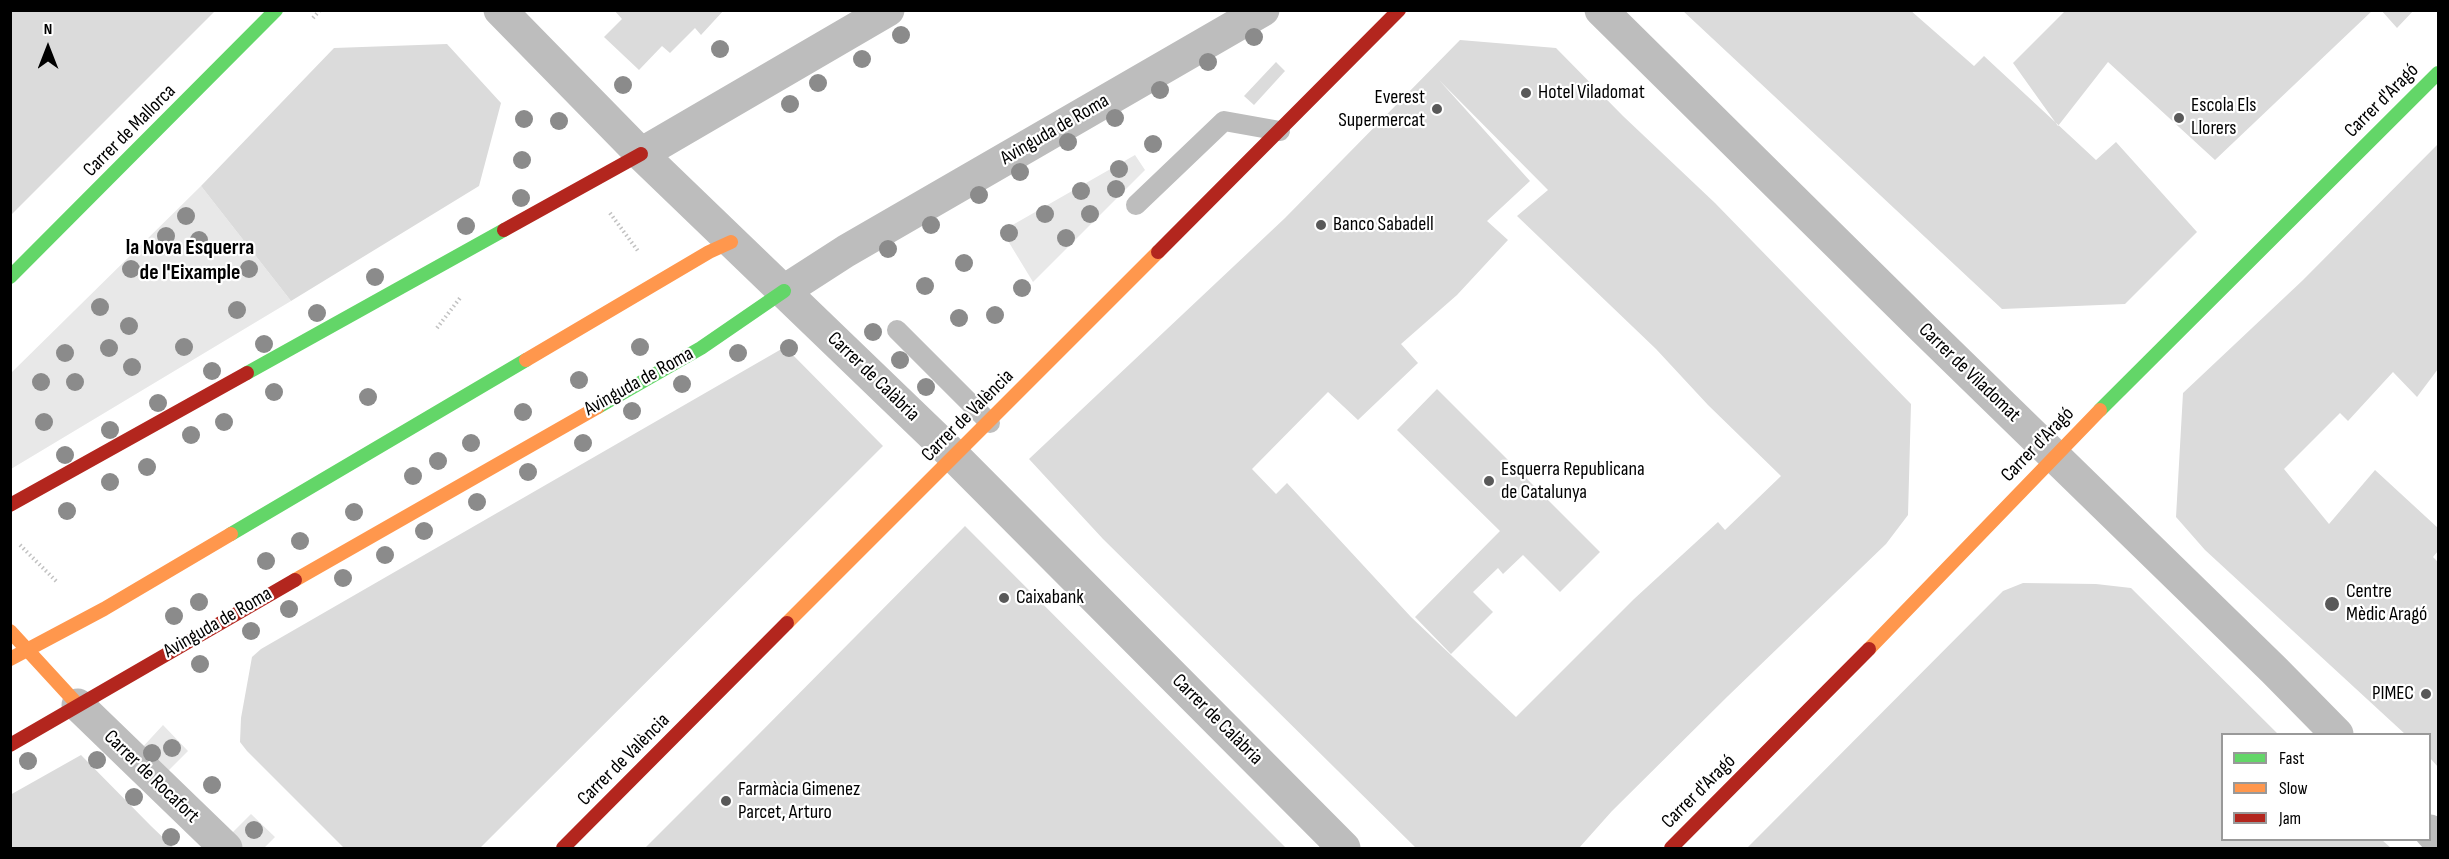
<!DOCTYPE html>
<meta charset="utf-8">
<style>
body{margin:0}
#map{position:relative;width:2449px;height:859px;overflow:hidden;background:#fff;font-family:"Sofia Sans Condensed",sans-serif}
canvas{display:block}
.frame{position:absolute;inset:0;border:12px solid #000;pointer-events:none}
.legend{position:absolute;left:2221px;top:733px;width:210px;height:108px;box-sizing:border-box;background:#fff;border:2px solid #999;margin:0;padding:8px 10px;list-style:none;font-size:18px;color:#000}
.legend li{display:flex;align-items:center;gap:12px;height:30px}
.legend b{width:30px;border:2px solid #999}
.north{position:absolute;left:18px;top:18px;width:60px;height:60px;-webkit-text-stroke:4px #fff;paint-order:stroke;rotate:0deg;font-size:16px;font-weight:700;line-height:24px;text-align:center;color:#000}
.north::after{content:'';display:block;margin:auto;width:21px;height:27px;background:#000;clip-path:polygon(50% 0,100% 100%,50% 72%,0 100%)}
</style>
<div id="map">
<canvas width="2449" height="859"></canvas>
<div class="frame"></div>
<ul class="legend">
<li><b style="height:8px;background:#63d668"></b>Fast</li>
<li><b style="height:8px;background:#ff974d"></b>Slow</li>
<li><b style="height:8px;background:#b3261e"></b>Jam</li>
</ul>
<div class="north">N</div>
</div>
<script>
const c = document.querySelector('canvas').getContext('2d');
c.lineJoin = 'round';
function fillPath(path, color) { c.fillStyle = color; c.fill(path, 'evenodd'); }
function strokePath(path, color, width, dash) { c.strokeStyle = color; c.lineWidth = width; c.lineCap = dash ? 'butt' : 'round'; c.setLineDash(dash || []); c.stroke(path); }
function drawText(font, color, halo, rows, align = 'center') {
  c.font = font + ' "Sofia Sans Condensed",sans-serif'; c.lineWidth = 4.5; c.setLineDash([]); c.textBaseline = 'middle'; c.strokeStyle = halo; c.fillStyle = color; for (const [text, x, y, turn = 0] of rows) {
    c.save(); c.translate(x, y); c.rotate((+turn || 0) * Math.PI / 180); c.textAlign = isNaN(turn) ? turn : align; if (halo) c.strokeText(text, 0, 0); c.fillText(text, 0, 0); c.restore();
  }
}
fillPath(new Path2D(`
 M1135 155 1145 170 1033 282 1002 231Z
 M201 186 291 301 11 469V373Z
 M163 725 188 751 164 775 139 751Z
 M251 814 275 837 264 848H238L227 838Z`), '#e8e8e8');
fillPath(new Path2D(`
 M10 10H216L10 216Z
 M614 10H724L701 35 695 28 670 53 662 46 639 70 604 37 622 19Z
 M1682 10H1910L1974 66 1984 56 2096 160 2116 142 2197 232 2125 304 2002 309Z
 M2066 10H2373L2215 160 2108 62 2058 126 2013 63Z
 M2381 10H2414L2397 28Z
 M1460 40 1556 48 1623 116 1715 203 1911 404 1908 515 1886 544 1728 696 1612 811 1579 848H1416L1103 539 1029 459 1285 218ZM1439 80 1548 190 1517 216 1656 349 1708 405 1781 476 1725 530 1718 522 1634 599 1516 717 1411 617 1287 483 1276 494 1252 469 1328 392 1358 420 1418 363 1401 344 1457 295 1508 240 1487 221 1530 181Z
 M447 44 501 103 479 186 291 301 201 186 334 48Z
 M1276 62 1285 71 1254 105 1244 96Z
 M2438 144V369L2417 397 2393 372 2348 421 2340 413 2284 469 2329 524 2375 470 2438 528V551L2433 557 2438 562V767L2430 758V734H2405L2205 550 2176 517 2183 393 2303 280Z
 M785 347 883 446 480 848H344L247 751 240 742 241 718 252 657 261 649Z
 M1437 389 1600 552 1560 592 1523 555 1503 574 1498 568 1473 592 1493 612 1451 654 1415 617 1500 531 1397 430Z
 M965 526 1286 848H645L748 745Z
 M2023 583 2096 584 2131 588 2278 734H2222L2223 840H2382L2391 848H1747L2003 591Z
 M81 755 151 826 174 848H10V795Z`), '#dbdbdb');
strokePath(new Path2D(`
 M313 18 320 10
 M610 213 638 251
 M437 328 460 298
 M20 545 58 583`), '#c2c2c2', 4, [1.5, 3]);
strokePath(new Path2D(`
 M1136 205 1224 121 1280 131
 M897 330 990 423`), '#bdbdbd', 20);
strokePath(new Path2D(`
 M500 10 641 154 937 439 1344 848
 M1601 10 1923 328 2274 670 2337 734
 M641 154 888 10
 M784 291 846 251 1263 10
 M78 705 226 848
 M2430 831 2438 840`), '#bdbdbd', 33);
strokePath(new Path2D(`
 M10 277 276 10
 M247 373 504 230
 M598 407 701 348 784 291
 M2100 410 2438 73
 M231 534 526 360`), '#63d668', 14);
strokePath(new Path2D(`
 M526 360 709 252 731 242
 M295 580 598 407
 M787 623 1158 252
 M10 631 78 705
 M1869 649 2100 410
 M10 659 104 609 231 534`), '#ff974d', 14);
strokePath(new Path2D(`
 M504 230 641 154
 M1158 252 1399 10
 M10 505 247 373
 M10 745 295 580
 M563 848 787 623
 M1671 848 1869 649`), '#b3261e', 14);
c.fillStyle = '#8b8b8b';
for (const [x, y] of [
 [901,35],
 [1254,37],
 [720,49],
 [862,59],
 [1208,62],
 [818,83],
 [623,85],
 [1160,90],
 [790,104],
 [1115,118],
 [524,119],
 [559,121],
 [1068,142],
 [1153,144],
 [522,160],
 [1119,169],
 [1020,172],
 [1116,189],
 [1081,191],
 [979,195],
 [521,198],
 [1045,214],
 [1090,214],
 [186,216],
 [931,225],
 [466,226],
 [1009,233],
 [166,236],
 [1066,238],
 [199,240],
 [888,249],
 [964,263],
 [131,269],
 [249,269],
 [375,277],
 [925,286],
 [1022,288],
 [100,307],
 [237,310],
 [317,313],
 [995,315],
 [959,318],
 [129,326],
 [873,332],
 [264,344],
 [184,347],
 [640,347],
 [109,348],
 [789,348],
 [65,353],
 [738,353],
 [900,360],
 [132,367],
 [212,371],
 [579,380],
 [41,382],
 [75,382],
 [682,384],
 [926,387],
 [274,392],
 [368,397],
 [158,403],
 [632,411],
 [523,412],
 [44,422],
 [224,422],
 [110,430],
 [191,435],
 [471,443],
 [583,443],
 [65,455],
 [438,461],
 [147,467],
 [528,472],
 [413,476],
 [110,482],
 [477,502],
 [67,511],
 [354,512],
 [424,531],
 [300,541],
 [385,555],
 [266,561],
 [343,578],
 [199,602],
 [289,609],
 [174,616],
 [251,631],
 [200,664],
 [172,748],
 [152,753],
 [97,760],
 [28,761],
 [212,785],
 [134,797],
 [254,830],
 [171,837]
]) { c.beginPath(); c.arc(x, y, 9, 0, 2 * Math.PI); c.fill(); }
for (const [x, y, r, color] of [
 [1526,93,6,"#595959"],
 [1437,109,6,"#595959"],
 [2179,118,6,"#595959"],
 [1321,225,6,"#595959"],
 [1489,481,6,"#595959"],
 [1004,598,6,"#595959"],
 [2332,604,8,"#595959"],
 [2426,694,6,"#595959"],
 [726,801,6,"#595959"]
]) { const dot = new Path2D(); dot.arc(x, y, r, 0, 2 * Math.PI); c.fillStyle = color; c.fill(dot); strokePath(dot, '#fff', 2); }
drawText('20px', '#000', '#fff', [
 ["Hotel Viladomat",1538,93],
 ["Everest",1425,98,"right"],
 ["Supermercat",1425,121,"right"],
 ["Escola Els",2191,106],
 ["Llorers",2191,129],
 ["Banco Sabadell",1333,225],
 ["Esquerra Republicana",1501,470],
 ["de Catalunya",1501,493],
 ["Centre",2346,592],
 ["Mèdic Aragó",2346,615],
 ["Caixabank",1016,598],
 ["PIMEC",2414,694,"right"],
 ["Farmàcia Gimenez",738,790],
 ["Parcet, Arturo",738,813]
], 'left');
drawText('20px', '#000', '#fff', [
 ["Carrer d'Aragó",2382,101,-45],
 ["Avinguda de Roma",1055,130,-30],
 ["Carrer de Mallorca",130,131,-45],
 ["Carrer de Viladomat",1969,373,44],
 ["Carrer de Calàbria",873,377,44],
 ["Avinguda de Roma",639,382,-29],
 ["Carrer de València",968,416,-45],
 ["Carrer d'Aragó",2038,445,-46],
 ["Avinguda de Roma",218,623,-30],
 ["Carrer de Calàbria",1217,720,45],
 ["Carrer de València",624,760,-45],
 ["Carrer de Rocafort",151,777,44],
 ["Carrer d'Aragó",1699,792,-45]
]);
drawText('bold 22px', '#000', '#fff', [
 ["la Nova Esquerra",190,248],
 ["de l'Eixample",190,273]
]);
</script>
